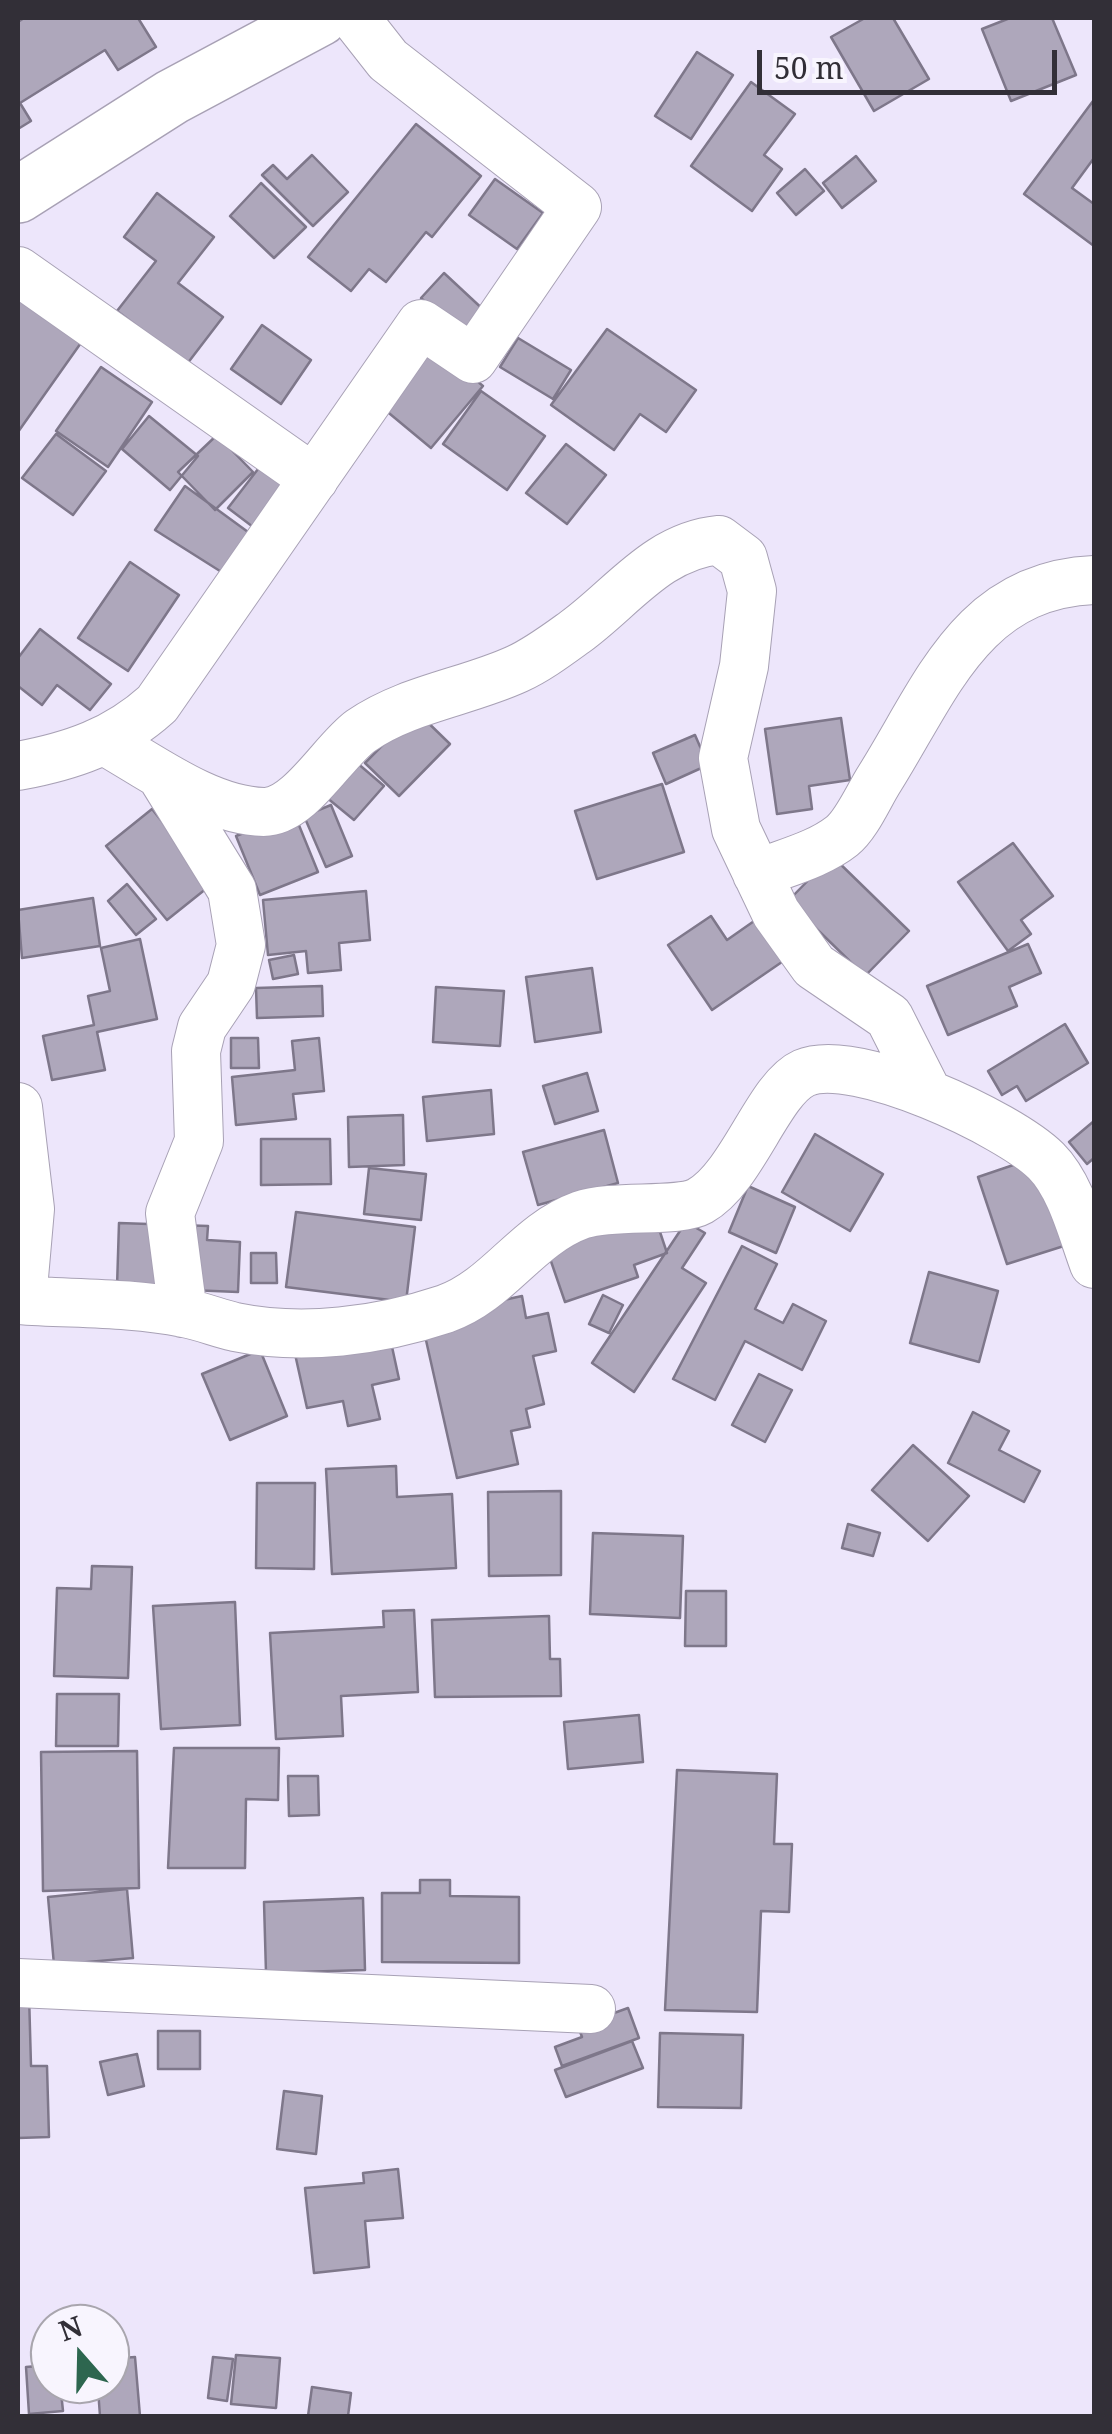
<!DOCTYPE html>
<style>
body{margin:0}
#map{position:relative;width:1112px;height:2434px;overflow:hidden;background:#ede6fb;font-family:"Noto Serif",serif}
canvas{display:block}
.frame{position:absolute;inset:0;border:20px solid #322f37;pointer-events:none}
.north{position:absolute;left:30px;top:2304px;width:100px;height:100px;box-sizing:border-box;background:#f8f5fe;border:2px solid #a9a6ae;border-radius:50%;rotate:340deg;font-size:28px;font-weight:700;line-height:40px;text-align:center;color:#322f37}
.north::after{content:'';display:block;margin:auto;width:35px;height:45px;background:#2d664f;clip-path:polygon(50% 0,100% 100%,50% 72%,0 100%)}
.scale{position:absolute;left:757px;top:50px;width:300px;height:45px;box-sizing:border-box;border:5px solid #322f37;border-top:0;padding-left:12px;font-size:30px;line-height:35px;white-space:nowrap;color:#322f37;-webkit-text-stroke:8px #f8f5fe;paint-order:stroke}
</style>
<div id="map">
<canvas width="1112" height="2434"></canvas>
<div class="frame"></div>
<div class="north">N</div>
<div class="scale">50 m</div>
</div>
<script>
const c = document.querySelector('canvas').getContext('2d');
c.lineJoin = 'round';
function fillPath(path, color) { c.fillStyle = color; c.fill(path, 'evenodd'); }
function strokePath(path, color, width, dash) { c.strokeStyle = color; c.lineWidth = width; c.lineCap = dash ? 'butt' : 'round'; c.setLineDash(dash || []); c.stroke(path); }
const building = new Path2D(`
 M24 18H138L156 47 118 70 105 50 20 103 31 121 18 129V22Z
 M865 18H893L929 79 874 111 831 37Z
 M1010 18H1052L1076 75 1011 101 982 29Z
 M697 52 733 75 691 139 655 116Z
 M751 82 795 114 764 155 782 169 752 211 691 166Z
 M1093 101 1094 158 1072 188 1094 204V246L1024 194Z
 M416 124 481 176 432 237 426 232 386 282 369 269 351 291 308 257Z
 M312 155 348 192 313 226 262 175 273 165 287 179Z
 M856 156 876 181 842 208 823 183Z
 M805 169 824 191 796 215 777 193Z
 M495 179 543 213 517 249 469 215Z
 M261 183 306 227 274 258 230 216Z
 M157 193 214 237 178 283 223 317 187 364 117 311 156 261 124 237Z
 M444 273 488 314 465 339 421 298Z
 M18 295 83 340 18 432Z
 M262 325 311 360 281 404 231 369Z
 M607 329 696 390 666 432 640 414 614 450 551 405Z
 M518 338 571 370 553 399 500 367Z
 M430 342 483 386 431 448 378 404Z
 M101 367 152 402 108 467 56 431Z
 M481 391 545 436 507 490 443 444Z
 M149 416 198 456 170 490 122 449Z
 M56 434 106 471 73 515 22 478Z
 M217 435 253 472 215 510 178 472Z
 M566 444 606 475 567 524 526 493Z
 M265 460 301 487 265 536 228 508Z
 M185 486 259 540 231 578 155 530Z
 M130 562 179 595 128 671 78 638Z
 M40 629 111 684 90 710 57 685 42 705 18 686V658Z
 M416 711 450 744 399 796 365 763Z
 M841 718 850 780 809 786 812 809 777 814 765 729Z
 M695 735 708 765 666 784 653 753Z
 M356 762 384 786 354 820 326 797Z
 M662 784 684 852 597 879 575 811Z
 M331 805 352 856 326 867 304 816Z
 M152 809 212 884 167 920 106 846Z
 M294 813 318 872 260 895 236 836Z
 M1013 843 1053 896 1021 920 1031 934 1008 951 958 882Z
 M832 856 909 931 865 976 788 901Z
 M127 884 156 919 136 935 108 901Z
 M366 891 370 940 339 943 341 970 308 973 306 951 268 955 263 900Z
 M93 898 100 946 22 958 18 910Z
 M767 912 795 953 712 1010 668 945 711 916 727 940Z
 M140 939 157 1019 97 1032 105 1070 52 1080 43 1036 94 1025 88 996 110 991 101 948Z
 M1028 944 1041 973 1009 987 1017 1006 948 1035 927 986Z
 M294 955 298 974 273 979 269 960Z
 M592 968 601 1032 535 1042 526 977Z
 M322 986 323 1016 257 1018 256 988Z
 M436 987 504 991 500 1046 433 1042Z
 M1065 1024 1088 1063 1026 1101 1017 1086 1002 1095 988 1071Z
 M231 1038H258L259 1068H231Z
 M319 1038 324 1091 293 1094 296 1119 236 1125 232 1077 295 1070 292 1041Z
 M587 1073 598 1111 555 1124 543 1086Z
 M491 1090 494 1134 427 1141 423 1097Z
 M403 1115 404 1165 349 1167 348 1117Z
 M1094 1121V1158L1087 1164 1069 1142Z
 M604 1130 618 1183 538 1205 523 1152Z
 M815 1134 883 1174 850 1231 782 1192Z
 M261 1139H330L331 1184 261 1185Z
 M1037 1157 1067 1245 1007 1264 978 1177Z
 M369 1168 426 1174 421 1220 364 1214Z
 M748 1186 795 1207 776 1253 729 1232Z
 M651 1205 667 1253 634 1265 638 1277 565 1302 544 1241Z
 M296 1212 415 1227 406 1302 286 1287Z
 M686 1222 705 1233 682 1268 706 1283 634 1392 592 1363Z
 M119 1223 208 1226 207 1240 240 1242 238 1292 117 1287Z
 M742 1246 777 1264 755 1309 783 1323 793 1304 826 1321 802 1370 745 1341 715 1400 673 1379Z
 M251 1253H276L277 1283H251Z
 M929 1272 998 1291 979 1362 910 1343Z
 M603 1295 623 1305 609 1333 589 1324Z
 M522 1296 526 1318 548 1313 556 1351 533 1356 544 1404 526 1409 530 1427 511 1431 518 1464 457 1478 421 1318Z
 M389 1333 399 1379 372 1385 380 1419 348 1426 343 1401 307 1408 295 1354Z
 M260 1350 287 1416 230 1440 202 1374Z
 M759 1374 792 1390 765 1442 732 1425Z
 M973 1412 1009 1431 999 1450 1040 1471 1024 1502 948 1463Z
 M913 1445 969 1496 928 1541 872 1490Z
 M396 1466 397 1497 452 1494 456 1568 332 1574 326 1469Z
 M257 1483H315L314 1569 256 1568Z
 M561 1491V1575L489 1576 488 1492Z
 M848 1524 880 1533 873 1556 842 1548Z
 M593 1533 683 1536 680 1618 590 1614Z
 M92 1566 132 1567 128 1678 54 1676 57 1588 91 1589Z
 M686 1591H726V1646H685Z
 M235 1602 240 1725 161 1729 153 1606Z
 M414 1610 418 1692 341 1696 343 1736 276 1739 270 1633 384 1627 383 1611Z
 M549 1616 550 1659H560L561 1696 435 1697 432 1620Z
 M57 1694H119L118 1746H56Z
 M639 1715 643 1762 568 1769 564 1722Z
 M174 1748H279L278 1800 246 1799 245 1868H168Z
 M137 1751 139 1888 43 1891 41 1752Z
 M677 1770 777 1774 774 1844H792L789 1912 761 1911 757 2012 665 2010Z
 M288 1776H318L319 1815 289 1816Z
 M420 1880H450V1896L519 1897V1963L382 1962V1893H420Z
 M127 1889 133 1958 54 1965 48 1897Z
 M363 1898 365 1970 266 1973 264 1902Z
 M29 1994 31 2066H47L49 2137 18 2138V1995Z
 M628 2008 639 2038 562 2066 555 2047 582 2037 578 2026Z
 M158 2031H200V2069H158Z
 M660 2033 743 2035 741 2108 658 2107Z
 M632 2041 643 2068 566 2097 555 2070Z
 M137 2054 144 2086 108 2095 100 2062Z
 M284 2091 322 2096 316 2154 277 2149Z
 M398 2169 403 2218 365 2221 369 2267 314 2273 305 2188 364 2183 363 2173Z
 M236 2355 280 2358 276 2408 231 2404Z
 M135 2357 140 2416H100L98 2389 61 2392 63 2411 29 2414 26 2367 50 2365V2384H110V2359Z
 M213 2357 233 2359 227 2401 208 2398Z
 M312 2387 351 2393 348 2416H308Z`);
fillPath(building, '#aea7bb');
strokePath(building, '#7e778a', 2.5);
const street = new Path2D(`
 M18 271 314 479
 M105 741C151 767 209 811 264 812 300 812 334 750 361 731 407 699 467 692 517 669 537 660 557 645 575 632 622 598 657 546 719 540L743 558 752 591 744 666 723 758 736 829 776 913 814 966 889 1017 927 1092
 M18 766C72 756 116 741 157 704L421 324 473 359 577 207 388 60 355 18
 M161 775 232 890 241 945 231 984 202 1027 196 1051 199 1141 170 1213 183 1313
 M757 874C784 863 818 855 842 836 857 824 869 795 880 778 937 687 972 585 1094 580
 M18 1107 30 1209 22 1300
 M18 1300C72 1304 130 1302 184 1313 201 1316 218 1323 235 1327 303 1341 379 1331 445 1309 499 1290 526 1235 581 1215 613 1204 679 1213 700 1201 743 1177 768 1089 804 1073 854 1051 1009 1124 1046 1161 1071 1186 1082 1232 1094 1264
 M18 1983 591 2009`);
const primary = new Path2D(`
 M18 195 172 97 320 18`);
strokePath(street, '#a8a1b5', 50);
strokePath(primary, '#a8a1b5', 58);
strokePath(street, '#fff', 48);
strokePath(primary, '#fff', 55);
</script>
